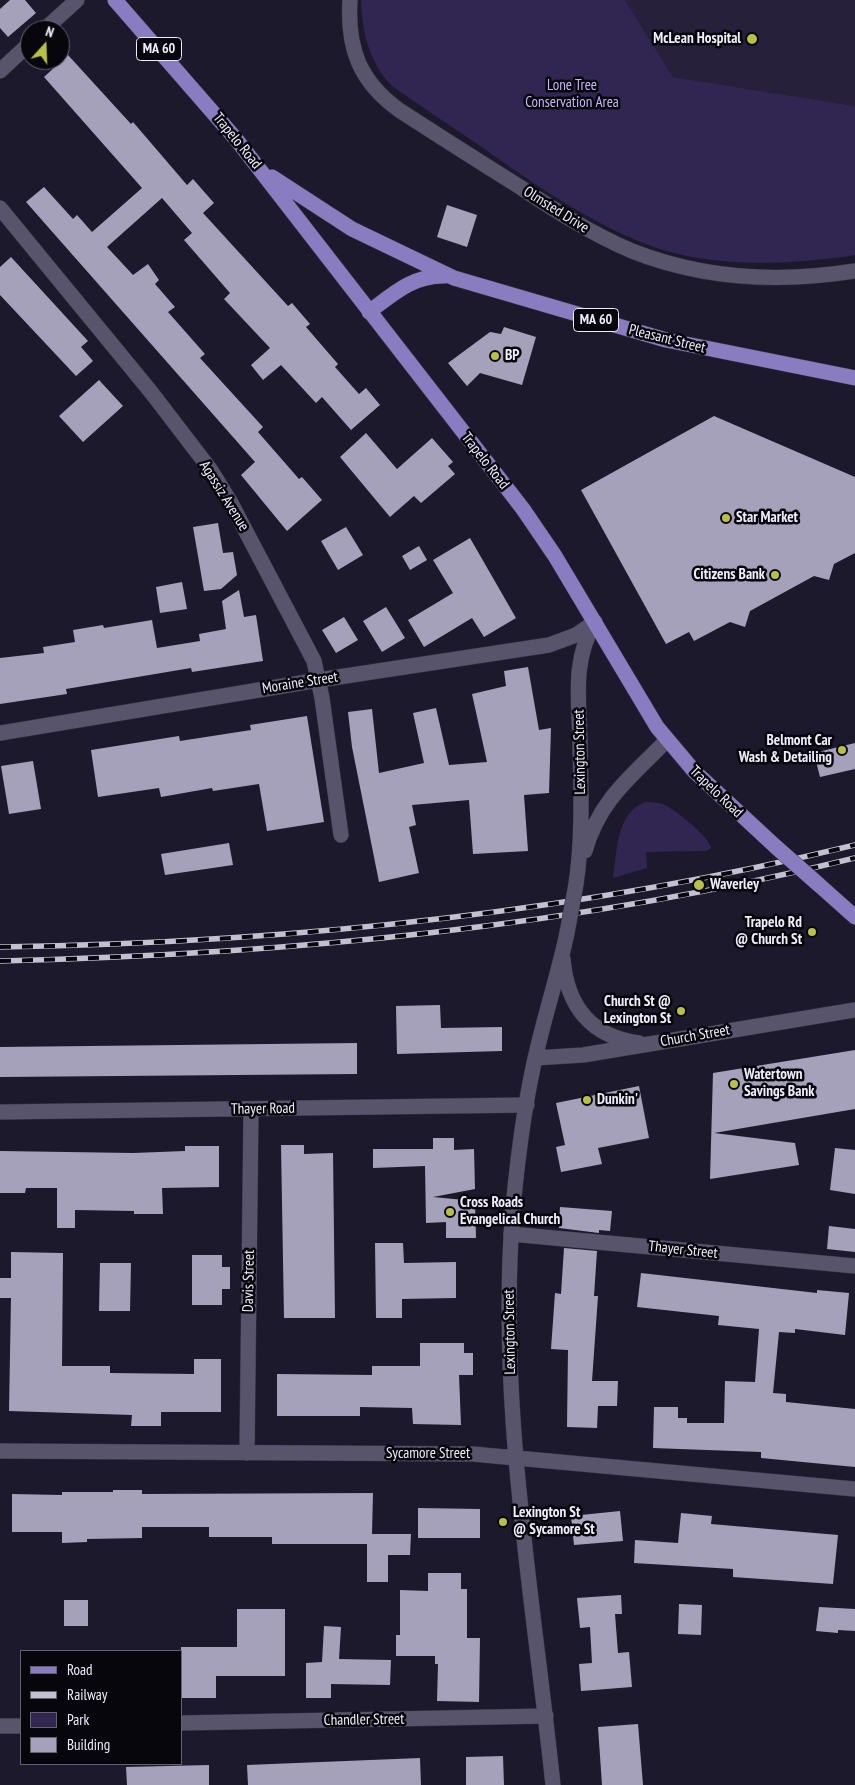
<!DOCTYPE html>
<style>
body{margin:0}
#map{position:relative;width:855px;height:1785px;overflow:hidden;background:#1d192c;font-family:"PT Sans Narrow",sans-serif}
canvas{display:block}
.legend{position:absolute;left:20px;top:1650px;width:162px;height:115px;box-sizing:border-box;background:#07060d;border:1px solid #64626c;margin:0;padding:6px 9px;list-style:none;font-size:15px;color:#efedfb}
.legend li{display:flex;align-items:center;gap:10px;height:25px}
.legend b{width:25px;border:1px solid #64626c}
.north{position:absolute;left:20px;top:20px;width:50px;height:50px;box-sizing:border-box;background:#07060d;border:1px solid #64626c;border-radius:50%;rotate:20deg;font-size:14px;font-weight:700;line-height:20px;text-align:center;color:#efedfb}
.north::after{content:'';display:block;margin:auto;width:18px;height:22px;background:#b9c046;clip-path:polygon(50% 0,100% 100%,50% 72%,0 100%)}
</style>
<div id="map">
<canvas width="855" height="1785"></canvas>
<ul class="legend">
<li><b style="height:6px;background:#8a7cc0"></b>Road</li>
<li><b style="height:6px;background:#c3c0cf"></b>Railway</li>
<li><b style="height:14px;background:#312651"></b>Park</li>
<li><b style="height:14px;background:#a5a1bb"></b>Building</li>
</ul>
<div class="north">N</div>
</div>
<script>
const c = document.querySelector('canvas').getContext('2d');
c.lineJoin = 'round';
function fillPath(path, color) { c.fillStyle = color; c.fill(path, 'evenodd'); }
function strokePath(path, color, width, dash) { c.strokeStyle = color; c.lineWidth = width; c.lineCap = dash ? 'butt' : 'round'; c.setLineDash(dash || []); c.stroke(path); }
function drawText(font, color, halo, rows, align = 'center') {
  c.font = font + ' "PT Sans Narrow",sans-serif'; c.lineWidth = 5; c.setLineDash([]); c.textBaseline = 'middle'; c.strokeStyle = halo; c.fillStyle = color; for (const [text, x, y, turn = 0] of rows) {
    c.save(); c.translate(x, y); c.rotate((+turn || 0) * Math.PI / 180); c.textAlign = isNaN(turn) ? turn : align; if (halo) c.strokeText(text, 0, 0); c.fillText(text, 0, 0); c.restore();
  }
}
fillPath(new Path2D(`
 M625 0H855V106L673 77Z`), '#26203a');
fillPath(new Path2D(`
 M361 0H625L673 77 855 106V255C797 264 735 267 678 254 607 237 533 183 473 141 446 123 419 105 392 86 369 62 362 32 361 0Z
 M645 802C652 802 658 802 665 805 675 810 710 837 711 848L706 851 646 852 647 868 613 878C617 852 616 813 645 802Z`), '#312651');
fillPath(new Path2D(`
 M10 0H25L36 13 8 37 0 28V9Z
 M68 55 131 124 133 122 187 185 193 179 214 203 203 213 288 306 292 303 310 324 306 327 338 364 335 367 359 394 366 388 380 405 351 430 322 397 316 403 281 365 263 380 251 365 270 348 224 299 230 293 184 240 192 233 162 198 107 247 133 275 148 264 159 280 155 284 175 307 168 312 205 354 200 358 263 427 258 432 299 479 302 477 322 500 287 531 241 475 255 462 26 202 44 187 73 219 77 215 92 232 142 188 44 77Z
 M447 205 477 215 467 247 437 237Z
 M11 257 88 341 81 347 93 361 76 376 0 295V267Z
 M504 327 536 337 522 385 480 373 467 386 448 363 490 332 501 334Z
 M99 380 123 406 83 442 59 416Z
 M714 416 855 477V553L834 564 829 580 814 576 750 611 745 627 730 622 694 641 689 632 666 644 581 490Z
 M366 433 397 469 432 438 453 462 448 466 455 474 421 503 414 496 390 517 340 457Z
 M218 523 223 553 233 552 237 575 221 589 204 591 193 527Z
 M346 527 363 555 338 570 321 541Z
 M470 538 516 618 484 637 472 618 424 647 408 620 453 593 433 560Z
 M419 546 427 560 410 570 402 556Z
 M182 582 187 609 160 613 156 587Z
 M239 590 244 617 256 615 263 661 192 672 191 668 66 689 67 694 0 704V658L44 653 43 647 75 642 73 630 103 625 104 628 152 620 157 648 200 641 199 634 226 629 222 601Z
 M386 607 405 638 382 652 363 621Z
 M344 617 358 640 336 653 322 630Z
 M528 667 539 730 551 728 549 793 524 795 528 851 473 854 469 800 412 805 416 825 409 827 419 873 379 882 352 747 348 712 372 709 379 773 424 763 413 713 436 708 449 765 487 762 472 694 506 686 504 671Z
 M307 716 324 822 267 831 259 784 213 791 212 788 161 797 159 788 98 797 91 750 179 736 180 741 251 730 250 725Z
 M855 743V769L820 777 814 753Z
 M33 761 41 809 9 814 1 766Z
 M229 843 233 865 165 875 161 854Z
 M440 1005 441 1028 502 1027V1051L397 1054 396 1006Z
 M357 1043V1074L0 1077V1047Z
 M855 1050V1109L714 1133 795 1143 799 1165 710 1179 713 1073Z
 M639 1086 649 1138 598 1148 602 1164 561 1172 556 1147 565 1145 556 1103Z
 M433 1138H454V1150L474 1149 475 1189 433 1197 475 1201 476 1238H446V1222L426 1223 425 1166 373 1168V1149H433Z
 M281 1145H304V1154L333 1153 335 1318H284Z
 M185 1146H219V1187L162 1188 163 1214H134V1211L75 1210V1228H57V1188H26L25 1193H0V1151L133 1153 185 1151Z
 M835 1148 855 1150V1194L830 1190Z
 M560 1207 612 1211 610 1231 599 1230V1233L559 1228Z
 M829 1226 855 1229V1252L827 1249Z
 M375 1243H403L404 1263 456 1262V1298L402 1299V1318H376Z
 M564 1248 597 1251 594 1296H598L592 1381H618L617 1406H598L597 1428 567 1427 568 1350 551 1349 555 1293 561 1294Z
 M11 1252 63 1253 62 1366H110V1373L194 1374V1359H221V1412H161V1426H131L132 1415 9 1411 11 1298H0V1278H11Z
 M192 1255H222V1267H230V1289H222V1305H192Z
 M100 1263H131L130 1311H99Z
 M641 1273 817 1293V1290L849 1293 845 1335 795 1329V1333L779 1332 773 1393 786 1394V1402L855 1409V1467L761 1458V1452L653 1448 654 1407H678V1418H687V1423H724L725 1381 755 1382 759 1329 718 1325 719 1316 637 1307Z
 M420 1343H464V1353H473V1375H459L461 1425 413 1424 412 1408 360 1407V1416H277V1374L372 1375V1366H420Z
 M113 1490H142V1494L373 1493 372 1534H411L410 1555H388V1582H367V1544H272V1537H209V1527H142V1538L87 1539V1542L62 1543V1532H12V1494L62 1495V1492H113Z
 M418 1508 480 1509V1538H418Z
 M620 1511 623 1541 574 1545 571 1516Z
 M681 1513 712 1516 711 1524 838 1535 833 1584 733 1577V1569L634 1563 635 1540 678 1543Z
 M428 1573H461V1589H467V1638H480L479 1702 437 1701 438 1664H435V1656H396V1635H400V1590L428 1591Z
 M621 1595 622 1614H615L618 1653 629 1652 632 1687 581 1691 579 1664 592 1663 590 1627 580 1628 577 1598Z
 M64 1600H88V1626H64Z
 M679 1604 702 1605 701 1635 678 1634Z
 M819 1607 855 1609V1631L838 1630V1633L816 1631Z
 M237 1609H285V1676H216V1698H181V1647H237Z
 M324 1626 341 1627 339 1659 391 1660 390 1685 331 1684V1698H306V1663L322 1662Z
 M638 1724 643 1785H602L598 1727Z
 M503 1756 504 1785H466V1757Z
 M420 1758 421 1785H248L247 1765Z
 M209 1765V1785H127L126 1767Z`), '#a5a1bb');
const minor = new Path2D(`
 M350 0C347 48 359 81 399 110 439 136 480 162 520 187 556 211 592 234 632 251 703 279 780 283 855 271
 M44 30 77 0
 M0 71 30 43
 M0 208 151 392 210 469 231 503 314 661 322 698 341 835
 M0 733 319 680 549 645 576 635 595 622
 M0 1112 527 1105
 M511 1234 855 1266
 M247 1453 251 1109
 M516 1458 855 1489
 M181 1723 546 1716
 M0 1726H21`);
const tertiary = new Path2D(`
 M585 851C599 800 632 776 667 740
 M576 884C583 837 581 790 580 742 579 700 572 660 595 622
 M563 959C567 1006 591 1037 639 1043
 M535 1058 583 1055 855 1010
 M0 1451 473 1454 516 1458
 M553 1785C533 1594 497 1401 513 1208 518 1154 525 1098 538 1046 547 1008 559 971 567 933`);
const primary = new Path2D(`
 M115 0 236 139 523 509 555 556 657 727 694 771 776 847
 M272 177 352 229 454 278 666 340 855 378
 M369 312C393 294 413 275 445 276
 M818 884 855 917`);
strokePath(minor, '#363342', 16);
strokePath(tertiary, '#363342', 16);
strokePath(primary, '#363342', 16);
strokePath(minor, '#58546b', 15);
strokePath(tertiary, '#58546b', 15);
strokePath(primary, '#8a7cc0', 15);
const rail = new Path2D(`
 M0 947C288 943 575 913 855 845
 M0 961C288 954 575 927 855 858`);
strokePath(rail, '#c3c0cf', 5.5);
strokePath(rail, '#07060d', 4, [11]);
const tertiaryBridge = new Path2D(`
 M567 933 576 884`);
const primaryBridge = new Path2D(`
 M776 847 818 884`);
strokePath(tertiaryBridge, '#363342', 16, []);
strokePath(primaryBridge, '#363342', 16, []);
strokePath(tertiaryBridge, '#58546b', 15);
strokePath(primaryBridge, '#8a7cc0', 15);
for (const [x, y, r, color] of [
 [752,39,6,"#b9c046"],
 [495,356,5,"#b9c046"],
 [726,518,5,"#b9c046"],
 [775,575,5,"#b9c046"],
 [842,750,5,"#b9c046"],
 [699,885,6,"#b9c046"],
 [812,932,5,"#b9c046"],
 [681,1011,5,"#b9c046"],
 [734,1084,5,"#b9c046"],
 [587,1100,5,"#b9c046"],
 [450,1212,5,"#b9c046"],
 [503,1522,5,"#b9c046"]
]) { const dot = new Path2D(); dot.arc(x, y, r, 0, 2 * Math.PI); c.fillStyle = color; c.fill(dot); strokePath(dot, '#07060d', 2); }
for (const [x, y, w] of [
 [159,49,45],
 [596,320,45]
]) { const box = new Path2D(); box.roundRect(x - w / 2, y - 11.5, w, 23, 4); c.fillStyle = '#07060d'; c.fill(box); strokePath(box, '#efedfb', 1); }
drawText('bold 14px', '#efedfb', null, [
 ["MA 60",159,49],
 ["MA 60",596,320]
]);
drawText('bold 15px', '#efedfb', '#07060d', [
 ["McLean Hospital",741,39,"right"],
 ["BP",505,356],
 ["Star Market",736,518],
 ["Citizens Bank",765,575,"right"],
 ["Belmont Car",832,741,"right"],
 ["Wash & Detailing",832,758,"right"],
 ["Waverley",710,885],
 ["Trapelo Rd",802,923,"right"],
 ["@ Church St",802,940,"right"],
 ["Church St @",671,1002,"right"],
 ["Lexington St",671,1019,"right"],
 ["Watertown",744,1075],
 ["Savings Bank",744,1092],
 ["Dunkin'",597,1100],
 ["Cross Roads",460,1203],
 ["Evangelical Church",460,1220],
 ["Lexington St",513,1513],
 ["@ Sycamore St",513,1530]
], 'left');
drawText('15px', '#c3b8f8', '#07060d', [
 ["Lone Tree",572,86],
 ["Conservation Area",572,103]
]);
drawText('15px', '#efedfb', '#07060d', [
 ["Trapelo Road",237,141,51],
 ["Olmsted Drive",556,210,32],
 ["Pleasant Street",667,339,14],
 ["Trapelo Road",485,461,52],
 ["Agassiz Avenue",224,496,58],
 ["Moraine Street",300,683,-9],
 ["Lexington Street",580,752,-91],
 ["Trapelo Road",716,792,44],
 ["Church Street",695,1036,-10],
 ["Thayer Road",263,1109,-1],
 ["Thayer Street",683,1250,6],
 ["Davis Street",249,1281,-89],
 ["Lexington Street",510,1332,-91],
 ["Sycamore Street",428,1454],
 ["Chandler Street",364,1720,-1]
]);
</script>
